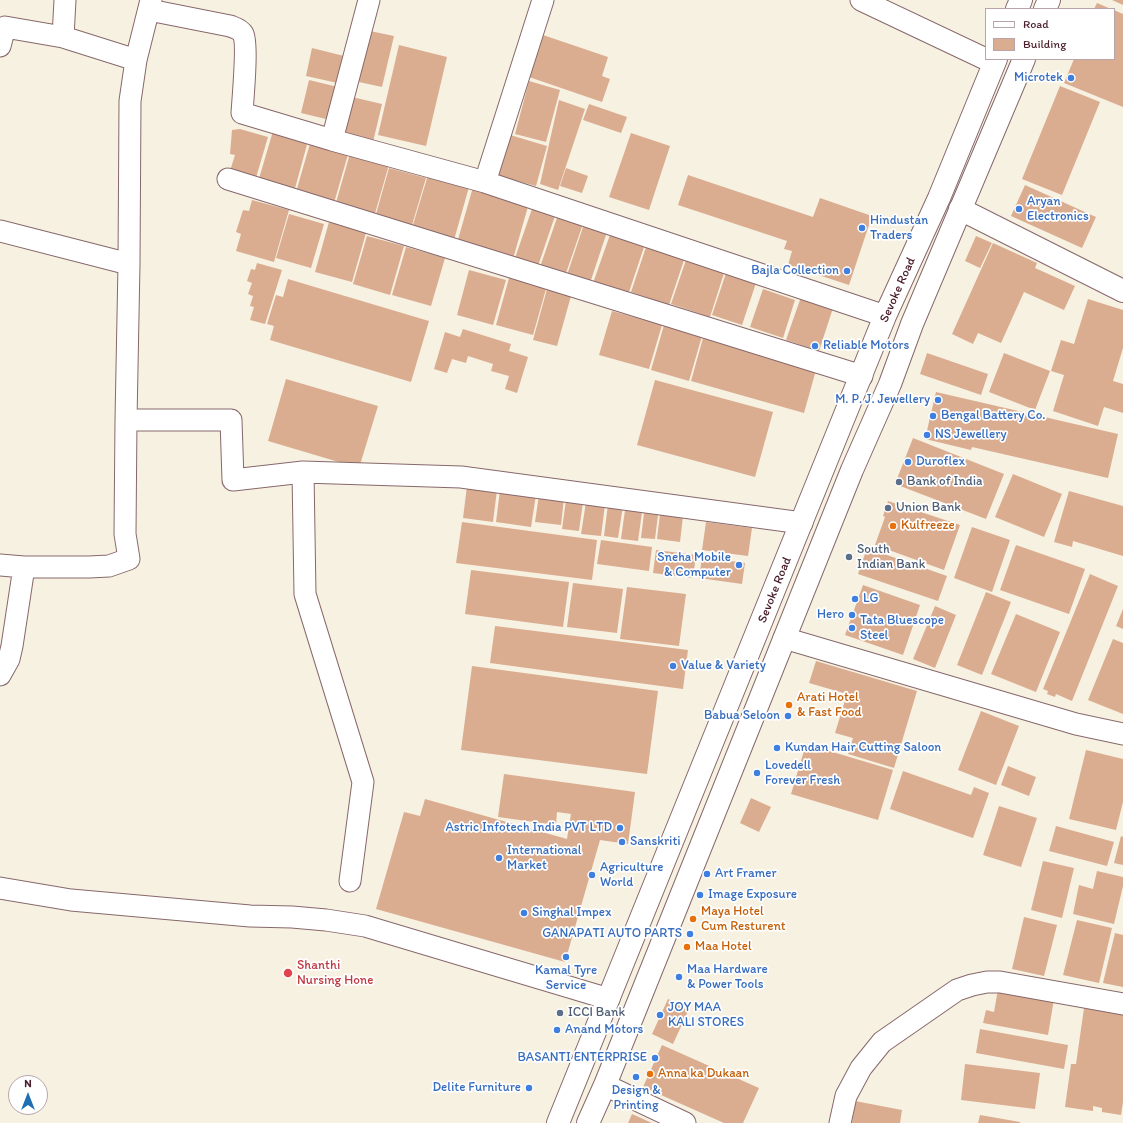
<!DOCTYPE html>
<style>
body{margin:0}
#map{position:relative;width:1123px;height:1123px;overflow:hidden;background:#f7f1e2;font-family:Itim,sans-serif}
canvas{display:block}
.legend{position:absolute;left:985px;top:8px;width:130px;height:52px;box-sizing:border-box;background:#fff;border:1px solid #b7a5aa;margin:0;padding:5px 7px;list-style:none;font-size:12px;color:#4a1f2b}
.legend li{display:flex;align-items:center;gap:8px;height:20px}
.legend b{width:20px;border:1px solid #b7a5aa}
.north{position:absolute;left:8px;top:1075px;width:40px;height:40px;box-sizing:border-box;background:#fff;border:1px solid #b7a5aa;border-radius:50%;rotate:0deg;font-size:11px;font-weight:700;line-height:16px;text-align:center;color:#4a1f2b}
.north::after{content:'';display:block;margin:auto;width:14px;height:18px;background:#1f6fb2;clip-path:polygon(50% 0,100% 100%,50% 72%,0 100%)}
</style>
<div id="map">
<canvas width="1123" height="1123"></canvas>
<ul class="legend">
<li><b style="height:5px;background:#fff"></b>Road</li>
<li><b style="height:11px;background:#dbad90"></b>Building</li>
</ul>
<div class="north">N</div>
</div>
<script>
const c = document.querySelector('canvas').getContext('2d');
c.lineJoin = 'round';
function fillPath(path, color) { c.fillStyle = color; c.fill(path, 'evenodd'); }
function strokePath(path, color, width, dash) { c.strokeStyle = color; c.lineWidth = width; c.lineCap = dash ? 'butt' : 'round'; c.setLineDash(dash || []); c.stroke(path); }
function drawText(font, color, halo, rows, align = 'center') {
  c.font = font + ' Itim,sans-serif'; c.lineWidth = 3.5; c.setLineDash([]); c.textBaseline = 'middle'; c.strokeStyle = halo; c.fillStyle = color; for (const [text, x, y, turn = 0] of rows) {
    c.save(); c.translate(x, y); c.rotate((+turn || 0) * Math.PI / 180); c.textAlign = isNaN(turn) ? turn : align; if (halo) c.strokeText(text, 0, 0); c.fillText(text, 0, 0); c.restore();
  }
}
fillPath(new Path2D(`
 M1112 0H1123V5Z
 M1097 3 1111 9H1094Z
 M1114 10 1123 14V107L1064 83 1074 59H1114Z
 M370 31 394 36 382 87 359 82Z
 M543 35 608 57 602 76 610 79 602 102 529 77Z
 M399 45 447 57 426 146 378 135Z
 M312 48 348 57 342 84 306 76Z
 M309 80 338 87 330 120 301 113Z
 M529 81 560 90 546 142 515 134Z
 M1060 86 1100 102 1062 195 1022 179Z
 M352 97 382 104 373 142 343 135Z
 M559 100 585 109 558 190 540 184Z
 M589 104 627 117 621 133 583 120Z
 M240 129 268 137 255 181 229 174 235 155 230 154 232 130Z
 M273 131 308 141 294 192 258 182Z
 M631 133 670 146 649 210 609 197Z
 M507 134 547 146 536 186 495 175Z
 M311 140 349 151 334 203 296 192Z
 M351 150 390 161 374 217 335 206Z
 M389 168 426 178 412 225 376 214Z
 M566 168 588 176 582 193 560 186Z
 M428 175 469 187 454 240 412 228Z
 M688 175 813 217 820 198 872 216 849 285 788 265 792 251 784 249 787 241 678 205Z
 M1025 185 1096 217 1082 248 1011 216Z
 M473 187 529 203 513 259 457 243Z
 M252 200 289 210 274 262 236 251 241 234 236 232 243 210 249 211Z
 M533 206 556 213 538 266 515 258Z
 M559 212 584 221 565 276 540 267Z
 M289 214 324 224 311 268 276 258Z
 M585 221 608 229 590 283 567 275Z
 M329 222 366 233 352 282 315 272Z
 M612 229 646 241 628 295 593 283Z
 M367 236 404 246 390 295 353 284Z
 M976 236 992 243 980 268 965 261Z
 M993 243 1037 263 1035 268 1075 286 1064 310 1024 292 1001 343 978 333 973 344 952 334Z
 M647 244 685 257 669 305 631 292Z
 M406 247 445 258 431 306 392 295Z
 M687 257 725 270 710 317 671 304Z
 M257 263 282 270 265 324 250 320 254 307 250 306 253 296 248 294 252 283 247 281 251 269 255 270Z
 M469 270 506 280 493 325 457 315Z
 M726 273 756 283 742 325 712 315Z
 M509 278 546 289 533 335 496 325Z
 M288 279 429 321 411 382 270 340 274 326 267 324 276 295 283 297Z
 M547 289 571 296 557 346 533 340Z
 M763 289 795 300 783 338 750 327Z
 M801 297 833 308 819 351 786 340Z
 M1088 299 1123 310V348L1113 381 1123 384V413L1104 407 1098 426 1053 411 1064 375 1051 371 1061 340 1074 344Z
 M612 311 662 325 649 369 599 355Z
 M664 325 702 336 689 381 651 370Z
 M463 329 511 344 509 351 528 357 517 393 505 389 509 376 491 371 493 364 468 356 466 363 452 359 447 373 434 369 445 332 460 337Z
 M703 338 816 370 804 413 691 381Z
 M927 353 988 374 981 395 920 374Z
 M1004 353 1050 371 1035 410 989 392Z
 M286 379 378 406 359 468 268 441Z
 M655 380 773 412 755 477 637 445Z
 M936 392 1118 434 1108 478 972 447 971 450 925 439Z
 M913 438 1004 474 986 519 895 484Z
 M1013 474 1062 494 1044 537 995 517Z
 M467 486 497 490 493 522 463 518Z
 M500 490 536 495 531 527 496 522Z
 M1069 491 1123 506V556L1073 541 1072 547 1054 542Z
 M539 495 564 498 561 525 535 522Z
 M566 500 583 502 579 531 562 529Z
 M888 501 960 525 944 570 875 545 885 517 883 516Z
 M586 502 605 505 601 536 581 534Z
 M608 504 623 506 618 538 604 536Z
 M625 510 642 512 638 541 621 539Z
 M644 513 658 515 655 539 641 538Z
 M660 514 683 516 680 542 657 539Z
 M462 522 597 540 592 580 456 563Z
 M706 522 752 528 748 556 702 550Z
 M972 527 1010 540 992 592 954 578Z
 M601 540 652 547 649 571 597 564Z
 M1016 545 1085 569 1069 614 1000 590Z
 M867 548 947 576 938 601 858 574Z
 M656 550 696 555 693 578 653 573Z
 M702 557 745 563 742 584 699 578Z
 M471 570 569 582 563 627 465 614Z
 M1090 574 1118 586 1072 701 1056 694 1055 697 1047 694 1048 691 1043 689Z
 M573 583 623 589 617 633 567 627Z
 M863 585 920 605 903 655 845 635Z
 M627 587 686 594 679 646 620 639Z
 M986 592 1011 602 982 675 957 665Z
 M935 606 956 615 935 668 913 659Z
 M1123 609V629L1116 626Z
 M1016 614 1060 632 1036 692 991 674Z
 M495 626 688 650 683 689 490 663Z
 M1113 639 1123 643V714L1088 700Z
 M816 661 917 691 894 768 848 754 853 738 835 733 847 694 809 683Z
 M472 666 658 691 647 774 461 750Z
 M981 711 1019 726 996 785 958 770Z
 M806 744 893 770 878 820 791 794Z
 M1086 750 1123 759V802L1116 830 1069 819Z
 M1008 766 1036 777 1029 796 1001 785Z
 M903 771 971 795 974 787 989 793 973 838 890 809Z
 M504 774 635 792 628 844 600 840 565 962 376 909 404 812 420 816 425 799 567 839 571 814 557 812 556 825 498 817Z
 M751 798 771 807 759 832 740 823Z
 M999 806 1037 818 1021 867 983 855Z
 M1056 826 1114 842 1107 866 1049 851Z
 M1121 836 1123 837V865L1114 863Z
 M1043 861 1074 868 1062 918 1031 910Z
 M1097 871 1123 877V886L1114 924 1073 914 1079 885 1093 889Z
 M1024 917 1057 925 1044 976 1012 969Z
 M1077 920 1112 928 1099 983 1063 975Z
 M1115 933 1123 935V987L1103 983Z
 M998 989 1054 999 1048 1035 983 1023 986 1010 994 1012Z
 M668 999 689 1009 673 1044 652 1034Z
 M1084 1008 1123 1014V1102L1121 1115 1102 1112V1108L1093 1106V1111L1065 1107 1071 1064H1076Z
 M980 1029 1068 1045 1064 1069 976 1053Z
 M662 1045 759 1088 743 1123H724L643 1087Z
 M965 1064 1040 1073 1035 1109 961 1100Z
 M855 1101 902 1110 900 1123H852Z
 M632 1114 652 1123H628Z
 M980 1115 1020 1122V1123H978Z`), '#dbad90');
const minor = new Path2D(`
 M151 0 136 60 130 101 129 264 126 420H231L233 480 303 472 461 477 802 523
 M861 0 994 63
 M149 10 230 26C235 28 240 29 243 34 248 43 243 98 242 113L332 140 485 182 885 316
 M63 37 65 0
 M0 46 5 27 63 37 136 60
 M332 140 369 0
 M228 179 862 376
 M485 182 543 0
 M0 231 129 264
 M303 472 305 594 363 782 350 881
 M0 565 24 567H89L109 566 129 559 125 534 126 420
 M784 638 1076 724 1123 734
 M0 675 9 659 12 646 24 567
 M0 888 71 900 250 916 292 917 326 920 365 926 609 999
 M605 1085 685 1123
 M840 1123 846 1096 861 1068 882 1042 957 990 972 985 987 982H1000L1123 1004`);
const tertiary = new Path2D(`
 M960 209 1123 291`);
const secondary = new Path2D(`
 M1017 9 1021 0
 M1045 9 1049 0
 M558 1123 885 316 939 198 996 59
 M588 1123 605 1085 852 470 890 384 912 324 1024 59`);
strokePath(minor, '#87686b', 23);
strokePath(tertiary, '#87686b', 24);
strokePath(secondary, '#87686b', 24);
strokePath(minor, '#fff', 21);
strokePath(tertiary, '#fff', 22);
strokePath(secondary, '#fff', 22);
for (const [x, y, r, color] of [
 [1071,78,4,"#3f7fe0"],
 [1019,209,4,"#3f7fe0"],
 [862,228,4,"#3f7fe0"],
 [847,271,4,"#3f7fe0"],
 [815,346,4,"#3f7fe0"],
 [938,400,4,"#3f7fe0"],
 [933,416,4,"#3f7fe0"],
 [927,435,4,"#3f7fe0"],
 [908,462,4,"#3f7fe0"],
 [899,482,4,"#5c6f8a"],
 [888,508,4,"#5c6f8a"],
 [893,526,4,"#e8710a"],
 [849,557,4,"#5c6f8a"],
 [739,565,4,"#3f7fe0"],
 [855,599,4,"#3f7fe0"],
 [852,615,4,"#3f7fe0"],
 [852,628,4,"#3f7fe0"],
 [673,666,4,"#3f7fe0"],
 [789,705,4,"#e8710a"],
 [788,716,4,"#3f7fe0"],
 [777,748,4,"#3f7fe0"],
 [757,773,4,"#3f7fe0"],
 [620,828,4,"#3f7fe0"],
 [622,842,4,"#3f7fe0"],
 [499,858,4,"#3f7fe0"],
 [707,874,4,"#3f7fe0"],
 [592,875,4,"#3f7fe0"],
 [700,895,4,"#3f7fe0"],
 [524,913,4,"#3f7fe0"],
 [693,919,4,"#e8710a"],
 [690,934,4,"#3f7fe0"],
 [687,947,4,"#e8710a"],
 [566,957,4,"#3f7fe0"],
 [288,973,5,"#e0444e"],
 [679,977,4,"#3f7fe0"],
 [560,1013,4,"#5c6f8a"],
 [660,1015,4,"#3f7fe0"],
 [557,1030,4,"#3f7fe0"],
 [655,1058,4,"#3f7fe0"],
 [650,1074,4,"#e8710a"],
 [636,1077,4,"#3f7fe0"],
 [529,1088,4,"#3f7fe0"]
]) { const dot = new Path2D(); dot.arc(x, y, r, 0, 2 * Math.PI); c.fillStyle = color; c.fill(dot); strokePath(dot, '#fff', 1.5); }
drawText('13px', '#366cbe', '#fff', [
 ["Microtek",1063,78,"right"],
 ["Aryan",1027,202],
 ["Electronics",1027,217],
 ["Hindustan",870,221],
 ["Traders",870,236],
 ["Bajla Collection",839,271,"right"],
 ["Reliable Motors",823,346],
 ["M. P. J. Jewellery",930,400,"right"],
 ["Bengal Battery Co.",941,416],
 ["NS Jewellery",935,435],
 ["Duroflex",916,462],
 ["Sneha Mobile",731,558,"right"],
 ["& Computer",731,573,"right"],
 ["LG",863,599],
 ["Hero",844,615,"right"],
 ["Tata Bluescope",860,621],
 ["Steel",860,636],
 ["Value & Variety",681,666],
 ["Babua Seloon",780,716,"right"],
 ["Kundan Hair Cutting Saloon",785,748],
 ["Lovedell",765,766],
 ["Forever Fresh",765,781],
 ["Astric Infotech India PVT LTD",612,828,"right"],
 ["Sanskriti",630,842],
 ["International",507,851],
 ["Market",507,866],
 ["Agriculture",600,868],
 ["World",600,883],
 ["Art Framer",715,874],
 ["Image Exposure",708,895],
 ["Singhal Impex",532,913],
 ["GANAPATI AUTO PARTS",682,934,"right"],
 ["Maa Hardware",687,970],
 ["& Power Tools",687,985],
 ["Kamal Tyre",566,971,"center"],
 ["Service",566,986,"center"],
 ["JOY MAA",668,1008],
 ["KALI STORES",668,1023],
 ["Anand Motors",565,1030],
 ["BASANTI ENTERPRISE",647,1058,"right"],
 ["Delite Furniture",521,1088,"right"],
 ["Design &",636,1091,"center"],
 ["Printing",636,1106,"center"]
], 'left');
drawText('13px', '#4a1f2b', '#fff', [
 ["Sevoke Road",898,290,-66],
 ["Sevoke Road",775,590,-68]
]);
drawText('13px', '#4e5e75', '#fff', [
 ["Bank of India",907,482],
 ["Union Bank",896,508],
 ["South",857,550],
 ["Indian Bank",857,565],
 ["ICCI Bank",568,1013]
], 'left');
drawText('13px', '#c56008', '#fff', [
 ["Kulfreeze",901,526],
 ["Arati Hotel",797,698],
 ["& Fast Food",797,713],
 ["Maya Hotel",701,912],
 ["Cum Resturent",701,927],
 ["Maa Hotel",695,947],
 ["Anna ka Dukaan",658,1074]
], 'left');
drawText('13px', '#be3a42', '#fff', [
 ["Shanthi",297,966],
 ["Nursing Hone",297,981]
], 'left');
</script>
